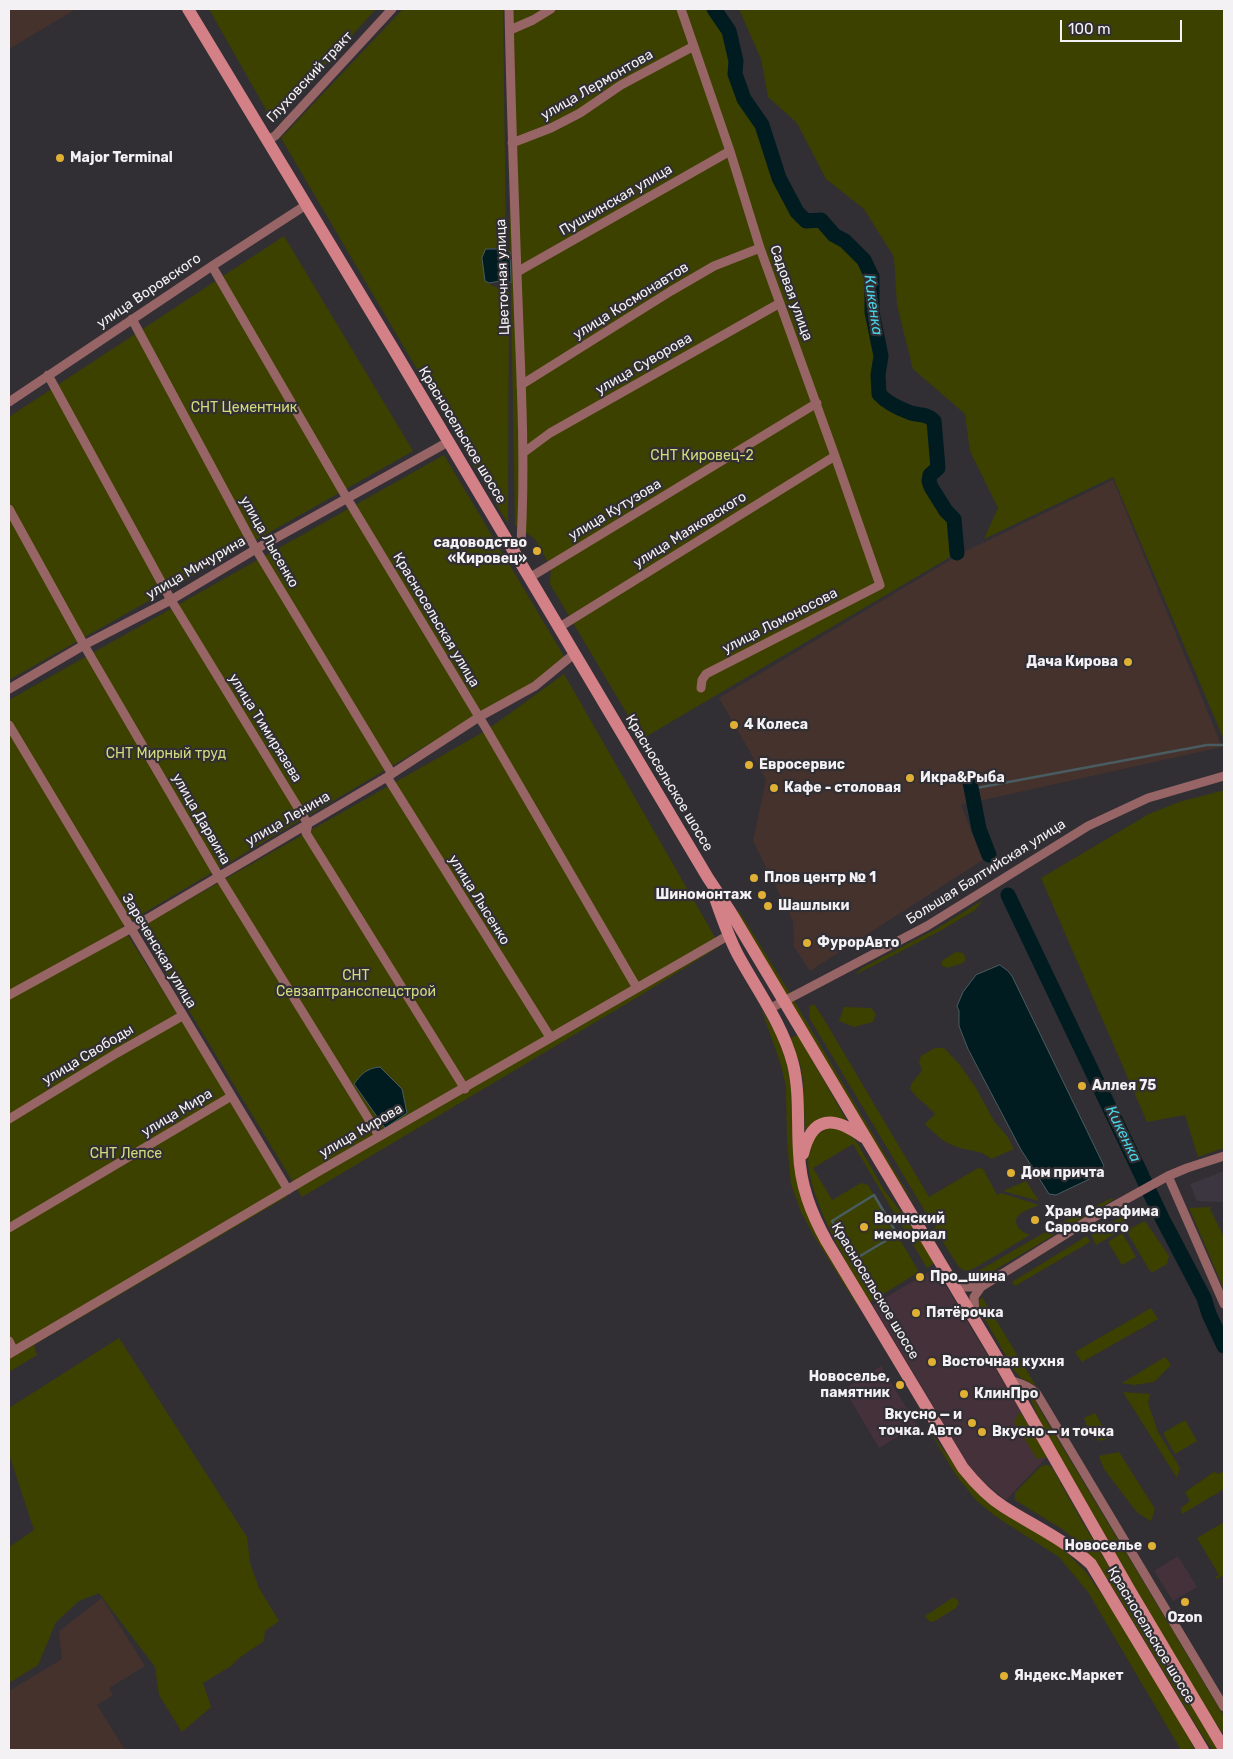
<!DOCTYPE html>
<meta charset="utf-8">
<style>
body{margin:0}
#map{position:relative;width:1233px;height:1759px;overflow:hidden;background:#312f33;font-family:Rubik,sans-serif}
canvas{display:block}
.frame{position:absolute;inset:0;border:10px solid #f3f1f4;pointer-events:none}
.scale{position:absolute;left:1060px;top:20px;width:122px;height:22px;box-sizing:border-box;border:2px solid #f3f1f4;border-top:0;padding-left:6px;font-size:15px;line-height:18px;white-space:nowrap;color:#f3f1f4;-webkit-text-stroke:4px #312f33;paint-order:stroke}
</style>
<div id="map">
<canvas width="1233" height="1759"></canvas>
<div class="frame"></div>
<div class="scale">100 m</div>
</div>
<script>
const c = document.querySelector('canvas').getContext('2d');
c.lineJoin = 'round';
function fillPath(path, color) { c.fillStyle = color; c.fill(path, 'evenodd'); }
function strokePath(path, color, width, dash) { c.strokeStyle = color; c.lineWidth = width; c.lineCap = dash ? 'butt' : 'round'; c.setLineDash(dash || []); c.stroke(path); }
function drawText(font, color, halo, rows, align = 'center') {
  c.font = font + ' Rubik,sans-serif'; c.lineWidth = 4.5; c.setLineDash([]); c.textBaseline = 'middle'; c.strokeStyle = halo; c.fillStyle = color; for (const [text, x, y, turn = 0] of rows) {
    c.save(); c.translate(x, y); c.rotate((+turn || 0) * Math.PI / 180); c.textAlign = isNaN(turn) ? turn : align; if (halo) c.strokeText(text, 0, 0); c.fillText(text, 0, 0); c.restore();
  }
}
fillPath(new Path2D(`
 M935 1268 1048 1456 1006 1500 975 1476 873 1305Z
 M881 1366 917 1425 879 1448 844 1389Z
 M1178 1556 1197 1587 1173 1601 1154 1571Z`), '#443139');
fillPath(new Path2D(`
 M9 9H76L9 49Z
 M1113 480 1222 747 961 805 983 860 810 971 794 947 793 921 753 841 766 780 719 698 962 553Z
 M102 1598 145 1666 109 1688 113 1695 97 1705 125 1750H9V1691L62 1659 59 1631Z`), '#45322d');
fillPath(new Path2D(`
 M1224 1171V1202L1197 1201 1190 1184Z`), '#3b3640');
fillPath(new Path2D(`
 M209 9H376L273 122Z
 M403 9H503L506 246 486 249 485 281 493 286 509 292 508 524 281 138Z
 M506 9H714L729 31 736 61 735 74 744 99 762 125 779 178 797 212 806 221 821 220 834 235 845 241 864 260 872 277V312L881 356 878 375 879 394 894 405 913 414 927 415 934 421 943 466 930 475 929 481 931 487 946 511 954 519 957 553 642 739 550 584 551 568 535 539 515 525Z
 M739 9H1224V740L1113 477 984 539 998 508 970 451 965 414 913 369 897 305 894 257 864 209 826 179 797 123 768 97 761 59Z
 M284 236 413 451 9 680V417Z
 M444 455 565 658 532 683 122 926 230 1097 288 1196 34 1345 37 1355 9 1372V700Z
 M564 674 720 946 641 995 302 1197 139 928 487 730Z
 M1221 791H1224V1148L1198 1157 1185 1115 1147 1122 1041 878 1149 814 1179 802Z
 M983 900 975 910 938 932 855 975 862 968 936 929Z
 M739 911 789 992 901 1182 918 1207 894 1176 735 912Z
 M956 952 963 953 966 959 963 963 947 968 941 965 943 960Z
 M814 1004 825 1021 929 1197 978 1168 983 1169 997 1195 1001 1193 1039 1205C1033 1208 1025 1210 1020 1214 1010 1223 1021 1232 1030 1235L973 1269 965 1271 959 1267 934 1228 936 1227 931 1218H929L810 1019 809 1007Z
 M844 1007 871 1008 876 1014 873 1022 854 1027 839 1021Z
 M761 1008 777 1036 786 1061 791 1084 794 1155 858 1304 857 1305 814 1236 801 1212 791 1184 787 1142 786 1087 781 1065Z
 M798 1035 847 1121C835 1117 816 1124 805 1131L803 1080 800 1064 790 1038Z
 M935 1048H944L960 1065 976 1088 994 1121 1007 1136 1014 1149 991 1159C980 1149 971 1152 957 1147 943 1142 935 1134 925 1124L935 1114C927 1104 916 1099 910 1088 912 1080 918 1077 922 1070L919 1062 921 1056Z
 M828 1128C841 1128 848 1132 856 1141L884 1190 909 1222 935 1263 927 1268 853 1144 813 1168 832 1200 861 1183 868 1185 919 1272 870 1302C850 1271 801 1186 809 1150 811 1140 819 1132 828 1128Z
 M1026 1181 1039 1201 1003 1191Z
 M1112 1198 1113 1200 1066 1228 1061 1226 1060 1223Z
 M1212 1207 1210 1209 1224 1237V1289L1189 1208Z
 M1123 1216 1128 1226 1096 1245 1091 1234Z
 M1145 1221 1169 1256 1167 1264 1153 1272 1150 1271 1128 1234 1129 1229Z
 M1054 1227V1235L988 1274 979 1279 975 1273Z
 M1122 1233 1136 1257 1122 1265 1108 1242Z
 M1087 1236 1090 1242 1015 1286 1012 1282Z
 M982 1297 1036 1386 1021 1378 1014 1370 978 1307 979 1300Z
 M1151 1308 1158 1319 1082 1362 1075 1352Z
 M119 1338 247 1537 250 1563 259 1588 279 1621 265 1631 264 1641 239 1658 231 1666 203 1683 211 1707 182 1732 159 1695 155 1667 99 1593 79 1601 56 1622 38 1665 9 1683V1547L34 1530 9 1454V1408Z
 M1165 1357 1171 1365 1154 1382 1134 1385 1122 1383Z
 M1027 1391 1030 1393 1222 1713 1224 1718V1732H1222L1203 1706 1042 1425Z
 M1123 1392 1150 1394 1148 1403 1158 1432 1180 1468 1177 1478Z
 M1020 1412 1048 1457 1037 1459 1014 1422Z
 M1095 1413 1109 1438 1100 1441 1090 1434 1084 1418Z
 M1185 1420 1197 1441 1175 1454 1163 1433Z
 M929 1431 953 1462 1065 1551 1085 1571 1111 1607 1189 1737 1194 1750H1181L1088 1592 1059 1557 995 1516 977 1501 958 1478Z
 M1119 1452 1155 1509 1151 1521 1139 1514 1132 1506 1104 1469 1099 1456Z
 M1045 1465H1049L1053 1469 1080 1518 1218 1750H1213L1203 1737 1118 1596 1094 1561 1072 1537 1062 1529 1015 1500V1493L1040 1467Z
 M1224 1471V1489L1182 1514 1181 1508 1190 1501 1185 1492 1214 1472 1219 1474Z
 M1224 1522V1575L1216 1579 1215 1577 1219 1575 1197 1538Z
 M954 1597 959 1602 956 1608 933 1622 929 1621 925 1616Z`), '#3d4100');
const water = new Path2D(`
 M486 249H499L510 252 511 283 506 280 489 283 485 281 482 258Z
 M1000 965 1008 971 1012 976 1104 1166 1098 1175 1056 1195 1049 1194 1020 1148 968 1049 959 1026V1011L957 1006 963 992 976 975Z
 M380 1067 402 1089 407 1113 385 1128 354 1084C361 1074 367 1068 380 1067Z`);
fillPath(water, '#001c20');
strokePath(water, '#495c60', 1);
strokePath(new Path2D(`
 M971 789 1207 745H1224
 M1144 1177 1149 1175
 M874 1195 897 1234 855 1259 832 1221Z`), '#495c60', 2.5);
strokePath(new Path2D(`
 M714 9 729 31 736 61 735 74 744 99 762 125 779 178 797 212 806 221 821 220 834 235 845 241 864 260 872 277V312L881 356 878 375 879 394C887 403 900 409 911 413 922 416 925 413 934 421L938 468 930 475 929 481 931 487 946 511 954 519 957 553
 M970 782 979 829 989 855
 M1008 895 1162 1218 1204 1298 1209 1314 1224 1346`), '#001c20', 15);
strokePath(new Path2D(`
 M509 9C511 115 515 221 519 327 522 399 525 471 521 543L512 549
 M681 9 730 151 760 248 835 456 880 585 706 674 702 680 701 688
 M510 30 533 20 551 9
 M267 140 275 136 392 9
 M512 143 551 128 580 113 621 85 694 46
 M212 266 345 495 487 730 637 988
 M517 272 730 151
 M132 319 254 546 392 774
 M48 375 171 600 308 824 306 833 465 1089
 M521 385 671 291 714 266 760 248
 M9 402 212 266 306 205
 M523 453 550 433 780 303
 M9 509 84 645 218 875 376 1131 380 1136
 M529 578 817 403
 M558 628 835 456
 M9 689 84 645 171 600 256 549 448 442
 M9 725 288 1190
 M387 777 550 1037
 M9 995 135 926 387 777 479 717 535 686 574 654
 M769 1009 927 926 1088 826 1148 798 1224 776
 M9 1119 117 1053 182 1016
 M1168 1176 1187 1168 1224 1156
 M9 1228 230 1097
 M953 1280 966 1287H981
 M975 1317 974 1297 981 1287 1087 1221 1168 1176 1224 1304
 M9 1341 14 1351
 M9 1354 314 1174 729 935
 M1010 1380C1021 1384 1029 1386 1037 1394L1224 1707`), '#986567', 9);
strokePath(new Path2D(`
 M188 9 394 350 708 878 730 911 995 1354 1129 1589 1224 1749
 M714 895C721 915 728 936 738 955 757 990 783 1025 793 1064 800 1092 797 1123 799 1152 800 1185 811 1213 827 1242L963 1468C975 1483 988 1497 1004 1507 1034 1526 1065 1540 1091 1564L1203 1750
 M803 1154C812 1115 834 1116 863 1137`), '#d38186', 12);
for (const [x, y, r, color] of [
 [60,158,5,"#e0b034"],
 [537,551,5,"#e0b034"],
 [1128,662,5,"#e0b034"],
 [734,725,5,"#e0b034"],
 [749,765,5,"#e0b034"],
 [910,778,5,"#e0b034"],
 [774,788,5,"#e0b034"],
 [754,878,5,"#e0b034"],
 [762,895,5,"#e0b034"],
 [768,906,5,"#e0b034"],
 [807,943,5,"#e0b034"],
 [1082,1086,5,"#e0b034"],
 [1011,1173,5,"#e0b034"],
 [1035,1220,5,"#e0b034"],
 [864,1227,5,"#e0b034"],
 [920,1277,5,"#e0b034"],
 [916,1313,5,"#e0b034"],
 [932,1362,5,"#e0b034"],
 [900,1385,5,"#e0b034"],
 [964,1394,5,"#e0b034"],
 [972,1423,5,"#e0b034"],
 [982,1432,5,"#e0b034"],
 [1152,1546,5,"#e0b034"],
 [1185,1602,5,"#e0b034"],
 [1004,1676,5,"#e0b034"]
]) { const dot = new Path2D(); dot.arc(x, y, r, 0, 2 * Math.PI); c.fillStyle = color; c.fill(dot); strokePath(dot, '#312f33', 2); }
drawText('14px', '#f3f1f4', '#312f33', [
 ["Глуховский тракт",310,77,-47],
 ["улица Лермонтова",597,85,-30],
 ["Пушкинская улица",616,200,-30],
 ["Цветочная улица",503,277,-92],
 ["улица Воровского",149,291,-34],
 ["Садовая улица",791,293,70],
 ["улица Космонавтов",631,301,-32],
 ["улица Суворова",644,364,-30],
 ["Красносельское шоссе",462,435,59],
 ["улица Кутузова",615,510,-31],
 ["улица Маяковского",690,530,-32],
 ["улица Лысенко",269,542,60],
 ["улица Мичурина",196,568,-30],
 ["Красносельская улица",436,620,59],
 ["улица Ломоносова",780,621,-27],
 ["улица Тимирязева",265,728,58],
 ["Красносельское шоссе",669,783,59],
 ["улица Дарвина",201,819,60],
 ["улица Ленина",288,819,-30],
 ["Большая Балтийская улица",986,872,-32],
 ["улица Лысенко",479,900,58],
 ["Зареченская улица",159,951,59],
 ["улица Свободы",88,1055,-31],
 ["улица Мира",177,1113,-31],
 ["улица Кирова",361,1131,-30],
 ["Красносельское шоссе",875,1291,59],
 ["Красносельское шоссе",1151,1635,59]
]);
drawText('bold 14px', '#f3f1f4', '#312f33', [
 ["Major Terminal",70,158],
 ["садоводство",527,543,"right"],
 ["«Кировец»",527,559,"right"],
 ["Дача Кирова",1118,662,"right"],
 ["4 Колеса",744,725],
 ["Евросервис",759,765],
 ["Икра&Рыба",920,778],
 ["Кафе - столовая",784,788],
 ["Плов центр № 1",764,878],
 ["Шиномонтаж",752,895,"right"],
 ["Шашлыки",778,906],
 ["ФурорАвто",817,943],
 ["Аллея 75",1092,1086],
 ["Дом причта",1021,1173],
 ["Храм Серафима",1045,1212],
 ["Саровского",1045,1228],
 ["Воинский",874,1219],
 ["мемориал",874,1235],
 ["Про_шина",930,1277],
 ["Пятёрочка",926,1313],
 ["Восточная кухня",942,1362],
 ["Новоселье,",890,1377,"right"],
 ["памятник",890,1393,"right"],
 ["КлинПро",974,1394],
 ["Вкусно — и",962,1415,"right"],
 ["точка. Авто",962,1431,"right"],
 ["Вкусно — и точка",992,1432],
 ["Новоселье",1142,1546,"right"],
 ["Ozon",1185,1618,"center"],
 ["Яндекс.Маркет",1014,1676]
], 'left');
drawText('14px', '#d2db7d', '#312f33', [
 ["СНТ Цементник",244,408],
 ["СНТ Кировец-2",702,456],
 ["СНТ Мирный труд",166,754],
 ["СНТ",356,976],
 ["Севзаптрансспецстрой",356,992],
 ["СНТ Лепсе",126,1154]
]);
drawText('italic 15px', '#49d3e6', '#312f33', [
 ["Кикенка",873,305,82],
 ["Кикенка",1123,1134,64]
]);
</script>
